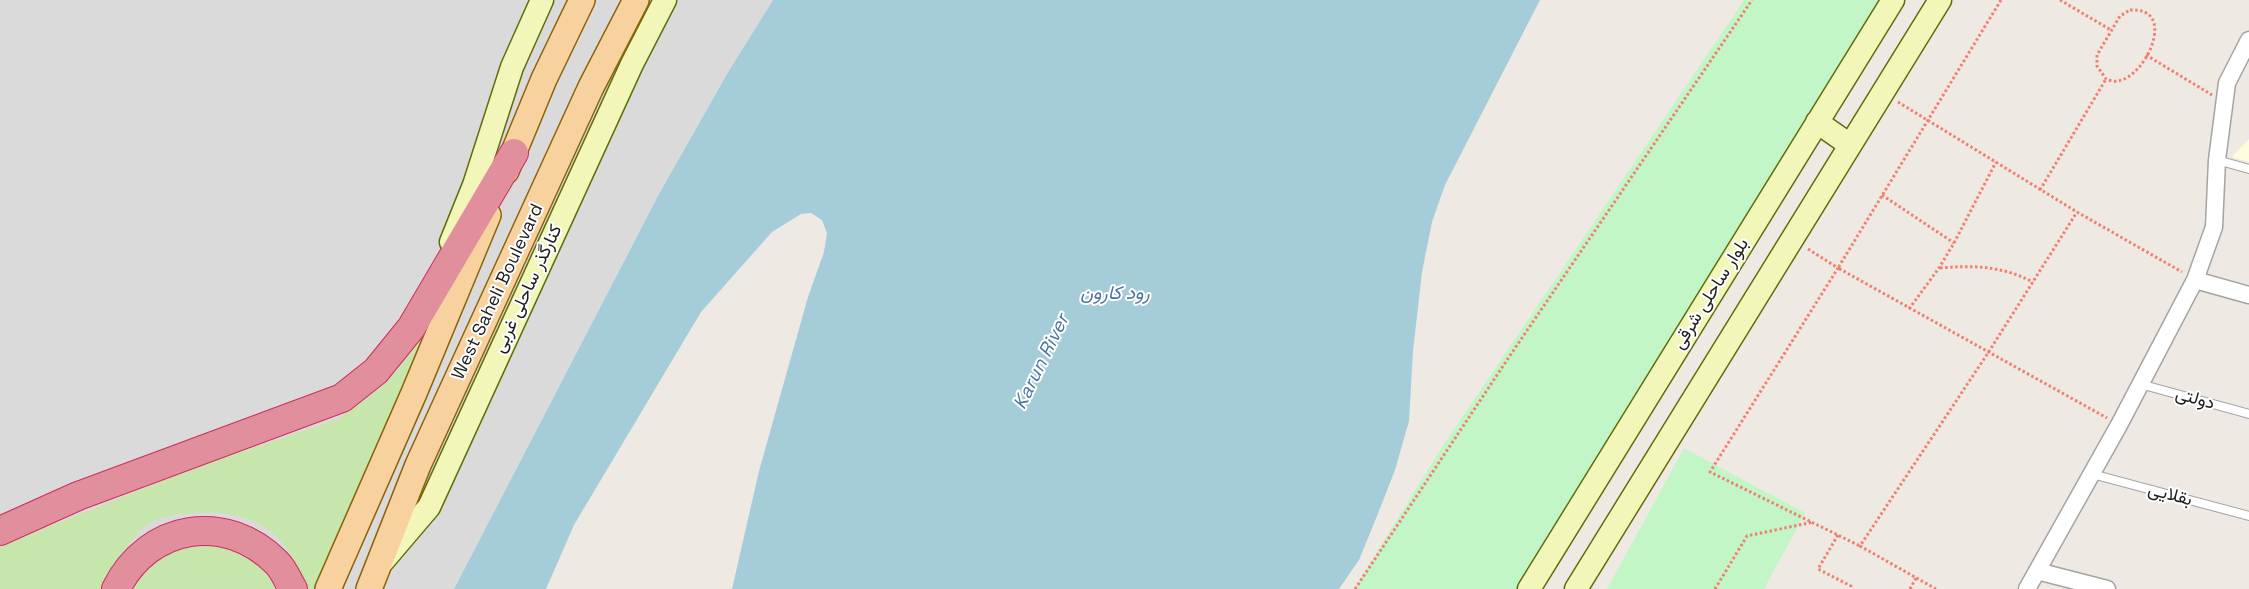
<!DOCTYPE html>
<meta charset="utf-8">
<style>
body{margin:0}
canvas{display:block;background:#eeeae3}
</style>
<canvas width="2249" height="589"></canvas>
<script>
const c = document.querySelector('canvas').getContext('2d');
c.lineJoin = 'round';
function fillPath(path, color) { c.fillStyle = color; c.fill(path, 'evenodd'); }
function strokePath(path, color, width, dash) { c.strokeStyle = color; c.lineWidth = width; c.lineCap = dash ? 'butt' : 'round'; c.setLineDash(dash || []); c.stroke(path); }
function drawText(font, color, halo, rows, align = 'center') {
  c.font = font + ' "Space Grotesk",Vazirmatn,sans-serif'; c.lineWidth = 4; c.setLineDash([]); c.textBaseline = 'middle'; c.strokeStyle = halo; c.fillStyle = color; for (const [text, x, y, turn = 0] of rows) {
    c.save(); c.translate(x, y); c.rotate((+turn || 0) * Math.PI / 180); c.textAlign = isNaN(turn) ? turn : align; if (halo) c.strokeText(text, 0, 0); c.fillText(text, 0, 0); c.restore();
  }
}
fillPath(new Path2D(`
 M0 0H773L727 74 659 194 454 589H0Z`), '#dbdada');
fillPath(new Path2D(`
 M2249 139V162L2232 157Z`), '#fdfddd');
fillPath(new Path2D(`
 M439 297 319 589H303C292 529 245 506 187 514 176 515 164 516 153 521 133 530 113 568 109 589H0V546L205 464 338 419 369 395 390 375Z
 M237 538 283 589H131L163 544Z`), '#c7e6ab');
fillPath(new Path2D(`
 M1744 0H1894L1530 589H1354L1442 447Z
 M1684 448 1805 513 1764 589H1607Z`), '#c2f6c7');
fillPath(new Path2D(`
 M773 0H1540L1445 185 1432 222 1422 272 1413 351 1409 421 1395 470 1377 516 1359 560 1339 589H732L759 471 808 297 824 252 827 233 822 220 811 213 801 214 772 232 701 312 574 525 546 589H454L659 194 727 74Z`), '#a5cdd9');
const lane = new Path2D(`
 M2217 160 2249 169
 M2140 384 2249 414
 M2092 474 2249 516`);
const street = new Path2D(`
 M2195 280 2249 295
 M2037 571 2107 589
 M2027 589 2119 425 2195 280 2214 227 2217 160 2227 83 2249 40`);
const secondary = new Path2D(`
 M1817 122 1850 145
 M451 242 474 185 512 67 542 0
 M383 561 429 507 632 64 665 0
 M1529 589 1893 0
 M1576 589 1940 0`);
const primary = new Path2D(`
 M506 171 544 79 582 0
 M328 589 414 393 488 215
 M369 589 418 465 444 408 591 87 636 0`);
const highway = new Path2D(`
 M0 531 78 496 342 398 376 371 411 328 514 153
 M116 589C148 524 226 511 277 563 284 570 288 581 293 589`);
strokePath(lane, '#a4a4a4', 10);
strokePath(street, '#a4a4a4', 19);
strokePath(secondary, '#616d0a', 25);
strokePath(primary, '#8e6308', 28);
strokePath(highway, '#cf2d62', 30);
strokePath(new Path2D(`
 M2001 0 1838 268 2107 418
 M2060 0 2111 30
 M2130 10C2179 7 2145 79 2117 81 2114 82 2109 80 2106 79L2097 66V55L2120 16Z
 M2146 55 2212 95
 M1898 102 2077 212 2182 272
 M2040 190 2106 79
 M1882 195 1954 243
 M1808 249 1838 268 1710 472 1860 546
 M1940 268C1974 265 2002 266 2033 282
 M1909 309 1939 268 1954 243 1996 162
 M1838 535 1818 569 1851 586 1850 589
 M1355 589 1509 357 1752 0
 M1715 589 1747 536 1813 522
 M1910 589 1916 578
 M1936 589 1860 546 1988 353 2077 212`), '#f27f70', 3, [2.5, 2.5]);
strokePath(lane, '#fff', 8);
strokePath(street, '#fff', 16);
strokePath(secondary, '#f2f6b9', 22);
strokePath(primary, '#f7d29f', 25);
strokePath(highway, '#e18e9d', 28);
drawText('18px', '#1d1d1d', '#fff', [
 ["کنارگذر ساحلی غربی",528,289,-65],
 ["West Saheli Boulevard",498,292,-65],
 ["بلوار ساحلی شرقی",1711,294,-58],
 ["دولتی",2195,399,16],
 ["بقلایی",2170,495,15]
]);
drawText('italic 19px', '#4c75a0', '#fff', [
 ["رود کارون",1115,294],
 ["Karun River",1042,362,-64]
]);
</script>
